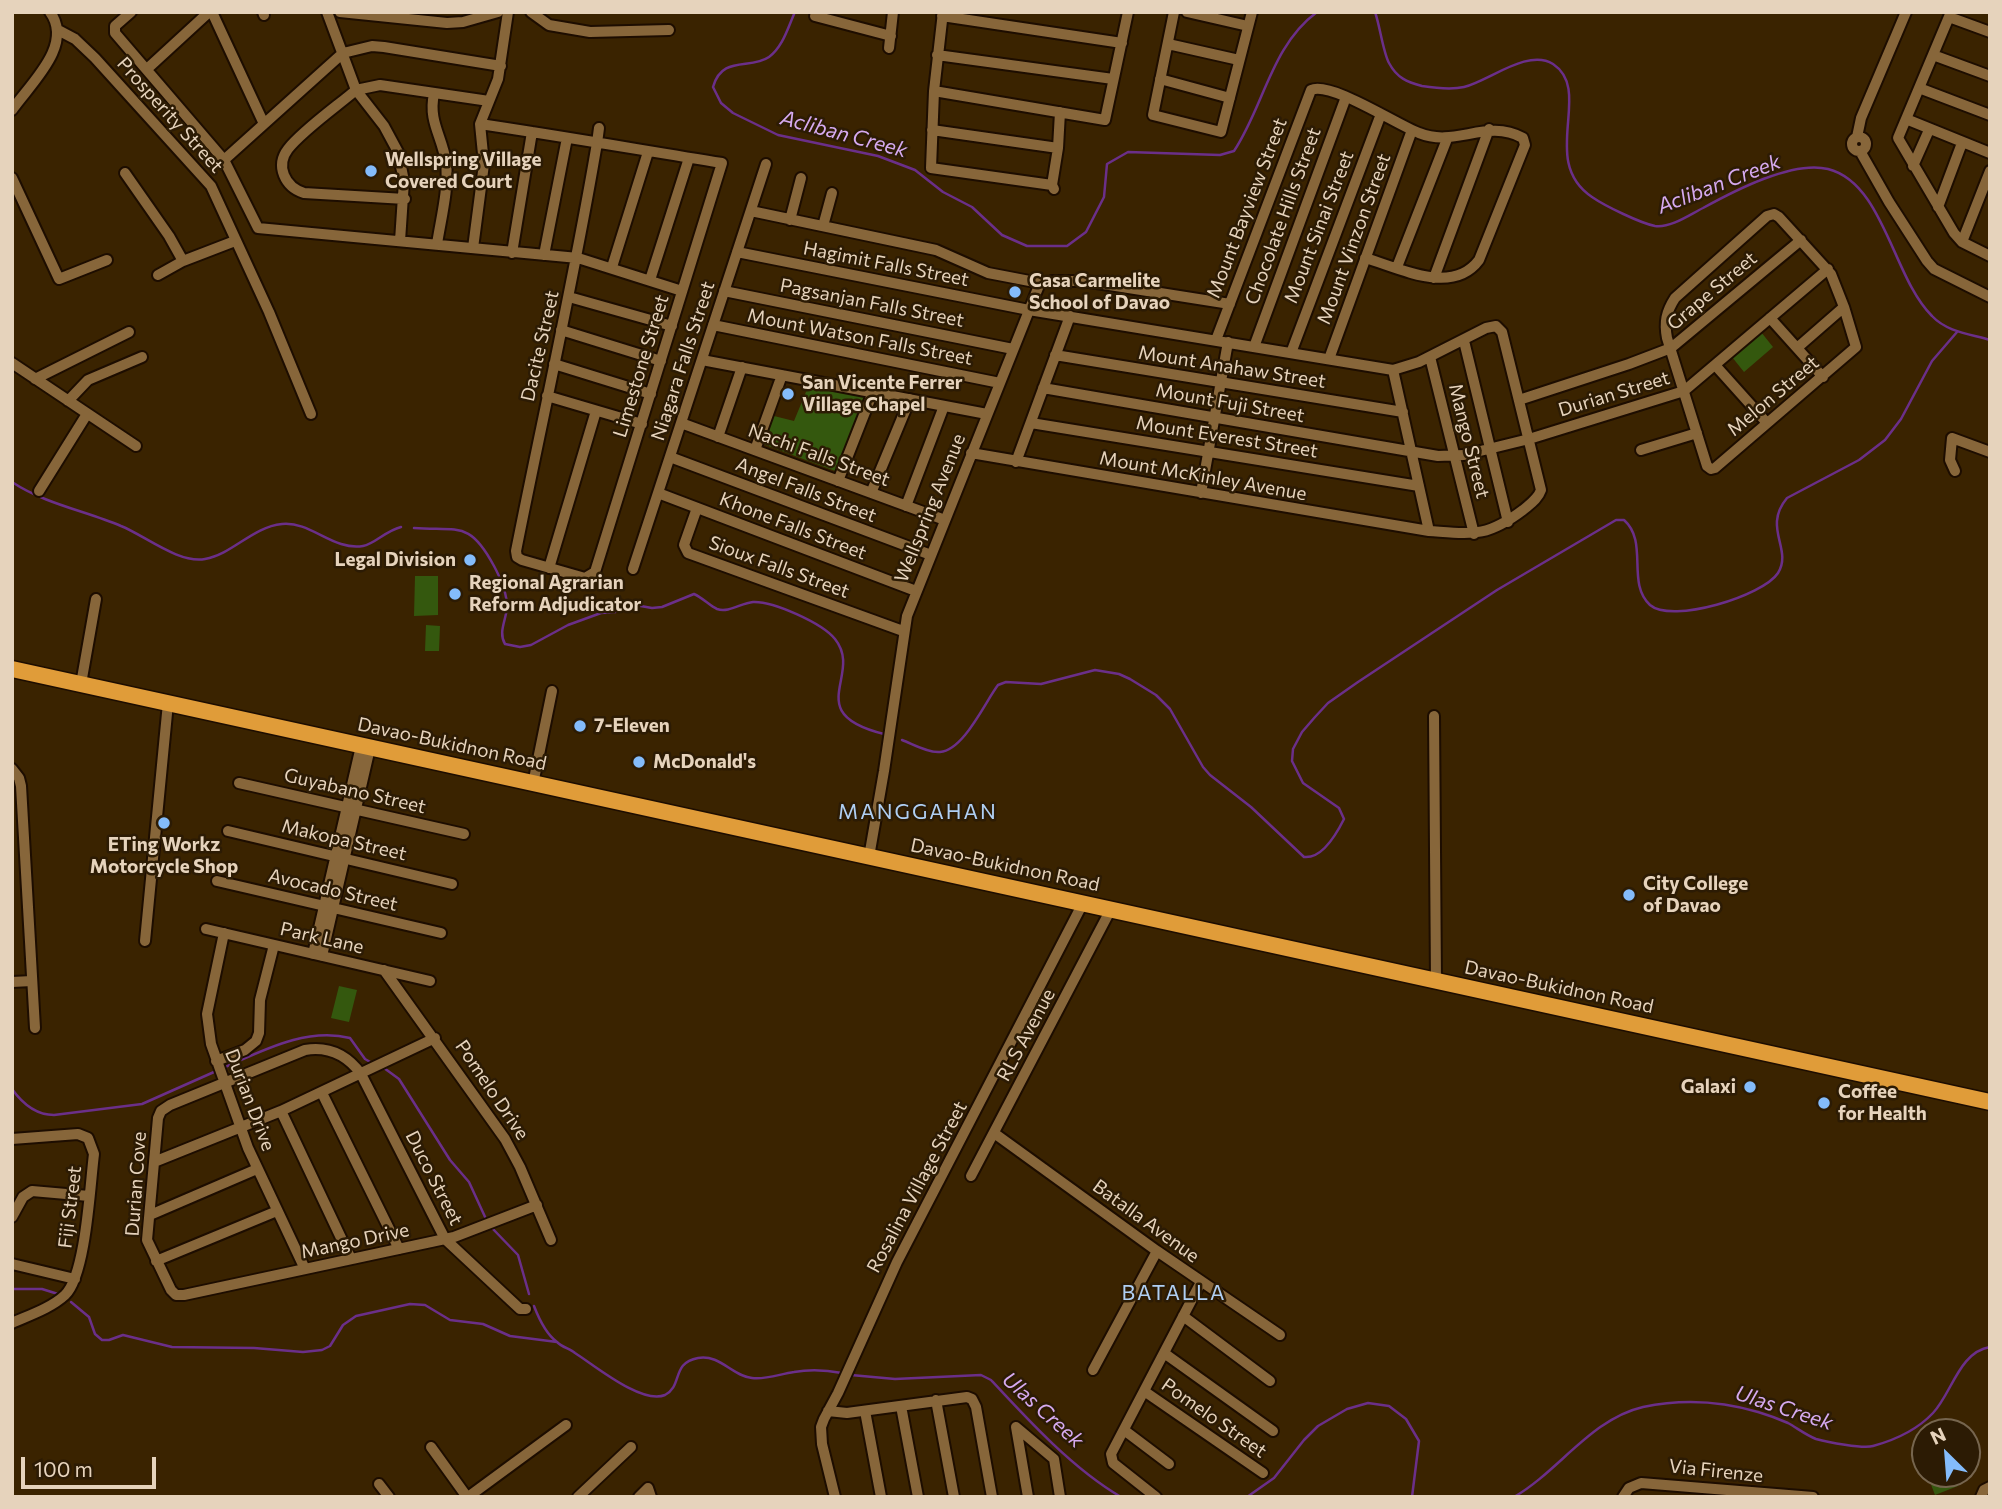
<!DOCTYPE html>
<style>
body{margin:0}
#map{position:relative;width:2002px;height:1509px;overflow:hidden;background:#3a2300;font-family:Commissioner,sans-serif}
canvas{display:block}
.frame{position:absolute;inset:0;border:14px solid #e6d3bc;pointer-events:none}
.north{position:absolute;left:1911px;top:1418px;width:70px;height:70px;box-sizing:border-box;background:#2c1b04;border:2px solid #76654e;border-radius:50%;rotate:335deg;font-size:19px;font-weight:700;line-height:28px;text-align:center;color:#e6d3bc}
.north::after{content:'';display:block;margin:auto;width:24px;height:32px;background:#84bcfb;clip-path:polygon(50% 0,100% 100%,50% 72%,0 100%)}
.scale{position:absolute;left:21px;top:1457px;width:135px;height:32px;box-sizing:border-box;border:4px solid #e6d3bc;border-top:0;padding-left:9px;font-size:21px;line-height:24px;white-space:nowrap;color:#e6d3bc;-webkit-text-stroke:5px #2c1b04;paint-order:stroke}
</style>
<div id="map">
<canvas width="2002" height="1509"></canvas>
<div class="frame"></div>
<div class="north">N</div>
<div class="scale">100 m</div>
</div>
<script>
const c = document.querySelector('canvas').getContext('2d');
c.lineJoin = 'round';
function fillPath(path, color) { c.fillStyle = color; c.fill(path, 'evenodd'); }
function strokePath(path, color, width, dash) { c.strokeStyle = color; c.lineWidth = width; c.lineCap = dash ? 'butt' : 'round'; c.setLineDash(dash || []); c.stroke(path); }
function drawText(font, color, halo, rows, align = 'center') {
  c.font = font + ' Commissioner,sans-serif'; c.lineWidth = 5; c.setLineDash([]); c.textBaseline = 'middle'; c.strokeStyle = halo; c.fillStyle = color; for (const [text, x, y, turn = 0] of rows) {
    c.save(); c.translate(x, y); c.rotate((+turn || 0) * Math.PI / 180); c.textAlign = isNaN(turn) ? turn : align; if (halo) c.strokeText(text, 0, 0); c.fillText(text, 0, 0); c.restore();
  }
}
fillPath(new Path2D(`
 M1761 332 1773 347 1744 372 1732 357Z
 M808 387 866 397 838 472 763 444 774 416 794 421Z
 M415 576H438V615L414 616Z
 M426 625 440 626 439 651H425Z
 M339 986 357 990 349 1022 331 1018Z
 M1927 1474H1953L1958 1486 1935 1495Z`), '#34580e');
strokePath(new Path2D(`
 M795 12C788 27 783 47 769 57 750 70 722 55 713 87L721 103 733 113 778 135 878 156 915 170 943 192 972 207 1002 235 1027 246H1067L1086 232 1104 197 1107 164 1128 152 1220 155 1234 151C1264 106 1271 46 1317 12
 M1375 12C1380 26 1383 52 1389 63 1397 78 1407 82 1422 86 1435 88 1451 90 1464 87 1489 81 1528 48 1553 64 1594 91 1538 161 1592 197 1605 206 1640 223 1655 226 1671 228 1689 215 1703 208 1734 191 1793 160 1828 169 1884 183 1893 278 1932 316 1947 332 1970 334 1990 340
 M12 482C45 504 86 511 121 526 144 535 179 564 205 559 233 554 252 527 282 524 311 521 333 551 363 546 375 544 385 531 401 527
 M414 528C460 531 470 521 494 566 501 579 507 593 507 607 506 621 498 632 505 644L520 647 531 645 568 625 601 613 615 612 635 605 652 608 662 607 694 594C703 598 710 606 717 609 729 613 741 603 753 602 773 601 822 623 835 639 864 675 800 713 884 734
 M902 740C913 744 928 753 940 752 964 750 985 702 998 685L1006 682 1041 684 1095 670 1119 674 1130 679 1156 695 1170 709 1203 767 1210 775 1251 807 1304 857C1322 859 1337 833 1344 819L1339 808 1303 783 1292 761 1293 749 1302 732 1315 717 1328 703 1358 682 1497 590 1616 520H1624C1649 542 1626 583 1650 605 1672 624 1763 596 1778 573 1793 549 1762 528 1787 498L1859 460 1885 440 1901 419 1932 361 1957 332
 M223 1068C262 1051 306 1027 350 1038L365 1059 372 1063
 M384 1068 399 1079 450 1160 469 1182 486 1219
 M12 1089C22 1103 36 1115 54 1115L142 1104 214 1072
 M492 1228 518 1255 529 1294
 M12 1289H42L58 1294
 M71 1302 89 1317 95 1334 102 1340H109L123 1335 172 1347 254 1348 303 1352 322 1350 330 1346 343 1325 356 1316 410 1304 425 1305 450 1320 483 1324 510 1336 557 1342
 M534 1306C539 1319 546 1334 557 1342 562 1347 570 1349 575 1353 594 1365 642 1405 665 1395 683 1386 671 1363 698 1358 720 1354 732 1376 752 1378 765 1380 780 1374 794 1372 811 1369 826 1370 842 1373
 M851 1375 895 1379 981 1375 991 1380C1028 1420 1073 1469 1121 1497
 M1247 1497 1274 1478 1304 1440 1318 1426 1347 1409 1368 1403 1389 1406 1406 1419 1419 1441 1412 1497
 M1514 1497C1559 1471 1591 1419 1643 1407 1681 1399 1721 1401 1758 1412 1768 1415 1779 1419 1788 1423 1797 1428 1806 1435 1816 1439 1827 1442 1863 1449 1873 1446 1895 1440 1917 1430 1933 1413 1952 1393 1959 1352 1990 1347`), '#6b2f89', 2.5);
const minor = new Path2D(`
 M131 12 115 26V33L224 160 258 228 578 258 682 291
 M212 12 264 124
 M263 12 264 15
 M327 12 356 90 384 126 398 152 404 181 400 241
 M340 12 447 23 463 22 498 12
 M531 12 549 25 590 32 669 30
 M943 12 934 91 931 168 1052 185
 M1174 12 1153 115 1221 132 1252 12
 M1187 12 1248 26
 M1951 12 1898 138 1954 233 1962 242 1990 256
 M815 16 891 36
 M942 16 1122 43
 M1949 17 1990 32
 M58 30 75 39 95 58 211 186 269 312 311 414
 M1168 44 1239 60
 M889 48 893 12
 M937 55 1113 79
 M1933 55 1990 76
 M147 69 209 12
 M1160 79 1230 98
 M1919 88 1990 115
 M934 91 1105 120 1128 12
 M434 94C428 121 442 136 446 162 449 189 441 218 437 244
 M12 110C31 83 74 45 50 12
 M1906 119 1990 153
 M480 124C561 136 641 150 722 163L595 572 585 578 522 560 517 557 516 551C543 415 574 280 597 143L599 128
 M932 130 1058 148
 M1852 144a7 7 0 1 1 14 0a7 7 0 1 1-14 0Z
 M1857 137 1861 118 1906 12
 M1860 151 1889 202 1927 261 1934 269 1990 297
 M224 160 343 53 372 46 384 47 501 66
 M1913 166 1929 130
 M125 173 169 236 183 261
 M12 178 59 279 107 260
 M1054 189 1052 185 1058 148 1060 112
 M405 199 304 193C285 187 275 166 288 149 303 130 336 107 356 90L380 85 489 101
 M1938 207 1962 143
 M751 211 936 250 988 273 1040 283 907 616 884 771 869 857
 M1774 214 1779 217 1831 274 1844 307 1856 347 1715 468 1711 469 1707 466 1667 338C1664 322 1666 312 1675 298L1767 216Z
 M790 220 801 178
 M823 226 832 193
 M1962 242 1990 171
 M473 248 484 164 480 124 498 79 508 12
 M737 252 1029 310 1393 370 1419 362 1486 328 1496 326 1502 332 1541 490C1538 499 1530 504 1523 510 1486 538 1472 534 1429 531L971 453
 M512 253 532 132
 M544 255 567 138
 M612 267 648 152
 M1397 267 1447 139
 M158 275 183 261 235 241
 M1434 278 1489 129
 M650 280 689 158
 M1052 281H1084L1230 304
 M724 291 1013 349
 M569 297 672 326
 M1770 318 1823 377
 M713 325 1000 383
 M561 330 661 361
 M1216 340 1311 90C1331 81 1397 125 1419 133 1456 148 1486 118 1523 138L1525 145 1479 260C1452 296 1400 268 1365 258
 M1464 341 1508 522
 M1254 347 1346 97
 M1797 348 1844 307
 M1291 353 1381 114
 M1055 355 1403 412
 M1430 357 1474 534
 M1329 359 1412 130
 M702 360 987 414
 M12 363 136 446
 M554 364 651 394
 M1715 365 1767 423
 M1393 370 1429 531
 M35 379 129 332
 M1043 388 1438 456 1464 455 1529 439 1684 391 1828 269
 M547 396 642 424
 M1519 400 1629 364 1671 348 1801 240
 M68 401 88 380 142 357
 M681 423 945 520
 M1031 423 1419 486
 M718 437 742 367
 M755 450 782 375
 M1641 450 1697 433
 M670 457 931 555
 M1016 462 1070 316
 M1955 471 1950 460 1952 438 1990 452
 M838 481 873 392
 M39 491 87 414
 M658 493 916 591
 M871 493 910 399
 M1201 493 1228 342
 M906 506 944 406
 M697 508 684 545 688 553 903 631
 M549 568 596 411
 M633 569 766 164
 M81 684 96 599
 M1434 716 1436 982
 M12 769 19 778 21 786 35 1028
 M239 783 464 834
 M533 784 552 691
 M228 831 452 884
 M217 881 441 933
 M206 929 430 981
 M224 933 207 1014 211 1044 248 1148 305 1269
 M145 941 168 703
 M313 954 361 746
 M322 956 370 748
 M384 970 505 1139 520 1167 551 1240
 M12 982 32 981
 M216 1061 245 1050 256 1041 259 1033 260 1000 274 945
 M322 1093 399 1249
 M281 1111 351 1259
 M994 1133 1157 1251 1280 1335
 M12 1139 78 1134 88 1138 94 1154C90 1185 86 1275 65 1295 51 1308 30 1315 12 1323
 M154 1162 281 1111 435 1038
 M971 1176 1111 909
 M150 1215 257 1169
 M12 1217 23 1197 32 1191 89 1196
 M156 1261 277 1211
 M12 1264 75 1279
 M526 1309H520L445 1239 361 1074C347 1055 329 1046 305 1050L170 1105 161 1111 158 1118 147 1240 171 1290 176 1295H184L445 1239 454 1237 537 1205
 M1183 1316 1270 1381
 M1164 1353 1273 1431
 M1093 1370 1157 1251
 M1144 1391 1263 1473
 M936 1400 954 1497
 M901 1406 918 1497
 M828 1411 847 1413 967 1397 972 1399 976 1407 992 1497
 M865 1411 881 1497
 M1016 1427 1054 1459 1060 1497
 M1016 1427 1028 1497
 M1124 1430 1169 1464
 M431 1447 467 1497
 M379 1484 389 1497
 M468 1497 566 1425
 M578 1497 631 1447
 M639 1497 648 1488 651 1497
 M835 1497 822 1444 821 1427 824 1419 838 1393 897 1262 1083 903
 M1156 1497 1113 1463 1111 1454 1201 1282
 M1623 1497 1629 1488 1641 1483 1813 1497
 M1981 1497 1984 1490 1990 1487`);
const highway = new Path2D(`
 M12 669 1990 1102`);
strokePath(minor, '#1d0d00', 14);
strokePath(highway, '#1d0d00', 19);
strokePath(minor, '#87663a', 10);
strokePath(highway, '#e09c39', 16);
for (const [x, y, r, color] of [
 [371,171,7,"#84bcfb"],
 [1015,292,7,"#84bcfb"],
 [788,394,7,"#84bcfb"],
 [470,560,7,"#84bcfb"],
 [455,594,7,"#84bcfb"],
 [580,726,7,"#84bcfb"],
 [639,762,7,"#84bcfb"],
 [164,823,7,"#84bcfb"],
 [1629,895,7,"#84bcfb"],
 [1750,1087,7,"#84bcfb"],
 [1824,1103,7,"#84bcfb"]
]) { const dot = new Path2D(); dot.arc(x, y, r, 0, 2 * Math.PI); c.fillStyle = color; c.fill(dot); strokePath(dot, '#2c1b04', 2.5); }
drawText('19px', '#e6d3bc', '#2c1b04', [
 ["Prosperity Street",170,115,48],
 ["Mount Bayview Street",1247,208,-69],
 ["Chocolate Hills Street",1283,216,-70],
 ["Mount Sinai Street",1319,227,-69],
 ["Mount Vinzon Street",1354,239,-70],
 ["Hagimit Falls Street",886,264,11],
 ["Grape Street",1712,291,-40],
 ["Pagsanjan Falls Street",872,303,11],
 ["Mount Watson Falls Street",860,337,11],
 ["Dacite Street",540,346,-77],
 ["Niagara Falls Street",683,361,-72],
 ["Limestone Street",641,366,-73],
 ["Mount Anahaw Street",1232,367,9],
 ["Durian Street",1614,394,-17],
 ["Melon Street",1773,396,-40],
 ["Mount Fuji Street",1230,403,10],
 ["Mount Everest Street",1227,437,9],
 ["Mango Street",1469,441,76],
 ["Nachi Falls Street",819,455,20],
 ["Mount McKinley Avenue",1203,476,10],
 ["Angel Falls Street",806,490,21],
 ["Wellspring Avenue",930,508,-68],
 ["Khone Falls Street",793,526,21],
 ["Sioux Falls Street",779,567,20],
 ["Davao-Bukidnon Road",452,744,12],
 ["Guyabano Street",355,791,13],
 ["Makopa Street",344,840,13],
 ["Davao-Bukidnon Road",1005,865,12],
 ["Avocado Street",333,890,13],
 ["Park Lane",322,938,13],
 ["Davao-Bukidnon Road",1559,987,12],
 ["RLS Avenue",1026,1035,-62],
 ["Pomelo Drive",492,1090,56],
 ["Durian Drive",250,1100,69],
 ["Duco Street",434,1178,63],
 ["Durian Cove",136,1184,-86],
 ["Rosalina Village Street",917,1187,-62],
 ["Fiji Street",70,1207,-83],
 ["Batalla Avenue",1146,1221,36],
 ["Mango Drive",355,1241,-12],
 ["Pomelo Street",1214,1418,35],
 ["Via Firenze",1716,1471,6]
]);
drawText('bold 19px', '#e6d3bc', '#2c1b04', [
 ["Wellspring Village",385,160],
 ["Covered Court",385,182],
 ["Casa Carmelite",1029,281],
 ["School of Davao",1029,303],
 ["San Vicente Ferrer",802,383],
 ["Village Chapel",802,405],
 ["Legal Division",456,560,"right"],
 ["Regional Agrarian",469,583],
 ["Reform Adjudicator",469,605],
 ["7-Eleven",594,726],
 ["McDonald's",653,762],
 ["ETing Workz",164,845,"center"],
 ["Motorcycle Shop",164,867,"center"],
 ["City College",1643,884],
 ["of Davao",1643,906],
 ["Galaxi",1736,1087,"right"],
 ["Coffee",1838,1092],
 ["for Health",1838,1114]
], 'left');
drawText('italic 21px', '#d6aaf0', '#2c1b04', [
 ["Acliban Creek",844,134,15],
 ["Acliban Creek",1719,184,-21],
 ["Ulas Creek",1784,1408,18],
 ["Ulas Creek",1043,1410,42]
]);
c.letterSpacing = '2px';
drawText('21px', '#b0cff3', '#2c1b04', [
 ["MANGGAHAN",918,812],
 ["BATALLA",1174,1293]
]);
c.letterSpacing = '0px';
</script>
